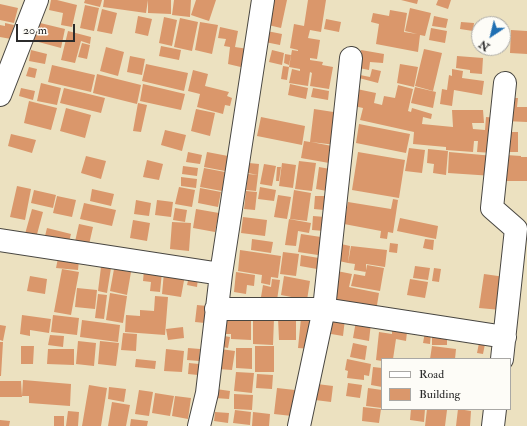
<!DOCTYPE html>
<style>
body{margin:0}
#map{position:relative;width:527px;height:426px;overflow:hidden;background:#ece1c0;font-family:"IM FELL Double Pica",serif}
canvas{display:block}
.legend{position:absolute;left:381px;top:358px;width:130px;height:52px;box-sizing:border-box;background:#fdfcf7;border:1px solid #a9a8a5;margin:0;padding:5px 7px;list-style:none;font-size:12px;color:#2b2b2b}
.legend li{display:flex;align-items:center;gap:8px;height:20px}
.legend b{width:20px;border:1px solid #a9a8a5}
.north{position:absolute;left:471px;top:16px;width:40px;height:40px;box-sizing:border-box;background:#fdfcf7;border:1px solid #a9a8a5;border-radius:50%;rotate:215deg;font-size:11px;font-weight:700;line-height:16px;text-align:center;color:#2b2b2b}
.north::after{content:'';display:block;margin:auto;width:14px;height:18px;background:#1f6fb2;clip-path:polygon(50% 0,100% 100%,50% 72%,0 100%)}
.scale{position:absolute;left:16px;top:24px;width:59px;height:18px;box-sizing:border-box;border:2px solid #2b2b2b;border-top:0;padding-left:5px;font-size:12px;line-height:14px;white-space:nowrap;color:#2b2b2b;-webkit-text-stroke:3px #fdfcf7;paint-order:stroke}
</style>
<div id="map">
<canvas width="527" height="426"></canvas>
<ul class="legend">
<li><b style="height:5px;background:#fff"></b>Road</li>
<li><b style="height:11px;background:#da976b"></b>Building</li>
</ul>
<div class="north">N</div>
<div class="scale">20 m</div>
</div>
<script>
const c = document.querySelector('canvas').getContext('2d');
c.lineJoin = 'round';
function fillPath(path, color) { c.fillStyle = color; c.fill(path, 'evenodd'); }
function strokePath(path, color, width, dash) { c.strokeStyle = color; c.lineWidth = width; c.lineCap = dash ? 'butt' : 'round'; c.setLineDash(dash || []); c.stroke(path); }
fillPath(new Path2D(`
 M51 0H57L77 5 72 27 61 25 63 13 49 10Z
 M85 0H102L100 7 84 3Z
 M104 0H148L146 13 103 7Z
 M148 0H171V14L148 13Z
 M174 0H191L190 17 172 15Z
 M196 0H216L209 21 191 15Z
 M269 0H287L281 28 264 24Z
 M308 0H326L321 32 310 30 308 38 320 40 317 59 310 58V60L323 62 322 65 333 67 329 89 310 86 312 73 310 72 308 86 289 83 292 69 300 71V69L289 67 292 50 298 51V50L290 48 294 24 304 26Z
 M401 0H418L417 4Z
 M438 0H451L448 9 436 5Z
 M0 4 18 8 14 23 0 20Z
 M85 5 99 8 94 31 80 28Z
 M410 8 431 13 425 36 420 35 418 52 376 44 379 24 371 22 373 13 389 16 390 10 407 13 404 32 417 34 405 31Z
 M102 9 117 13 112 34 97 31Z
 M138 16 152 19 148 36 135 33Z
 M434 16 448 19 446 28 432 26Z
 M164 17 177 20 172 46 159 43Z
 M180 18 198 22 192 51 174 47Z
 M326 19 341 22 339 32 324 29Z
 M36 22 65 29 61 48 31 40Z
 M200 22 218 25 212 54 195 50Z
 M461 22 474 23 473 31 460 29Z
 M5 23 14 25 11 39 0 37V25L5 26Z
 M220 27 238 31 235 47 248 49 245 68 228 64 230 47 224 46 226 39 218 38Z
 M431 28 447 31 445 43 429 40Z
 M511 30 527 31V54L510 53Z
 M68 31 91 37 90 44 81 41 75 63 61 60Z
 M267 31 282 34 280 45 265 42Z
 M82 43 90 45 87 59 78 57Z
 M161 46 181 50 179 60 159 56Z
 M106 47 124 52 118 76 100 71Z
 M424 49 442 53 433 91 415 86Z
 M31 50 47 54 45 64 29 61Z
 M272 50 284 53 282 65 269 62Z
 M361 50 384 54 383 63 370 62 369 70 359 68Z
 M285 54 291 55 289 65 284 63Z
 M130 56 145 59 142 75 127 72Z
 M457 56 483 58 482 74 470 73V70L456 68Z
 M146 64 188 73 184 91 142 81Z
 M400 64 418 67 414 87 397 83Z
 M52 65 95 75 91 92 48 82Z
 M283 66 289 67 287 80 281 79Z
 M29 67 37 69 35 78 26 76Z
 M372 69 381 71 378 83 359 78 360 75 370 77Z
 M452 69 463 71 462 78 484 81 482 95 454 90 452 106 440 104 442 89 447 90 449 75 452 76Z
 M193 70 208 74 205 86 229 92 227 96 232 98 230 106 225 105 223 114 197 107 200 94 188 91Z
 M97 74 141 85 137 104 93 93Z
 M41 83 61 88 57 105 37 101Z
 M143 84 185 94 181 110 140 101Z
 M290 84 308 88 306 99 288 95Z
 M398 85 413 89 408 111 411 112 412 108 432 114 431 119 423 117 422 124 453 127 452 110H483L484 123H472L473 129 485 130 486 117 497 118 494 153 477 152 478 141H474L473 152 446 150V147L413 144 414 132 360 120 363 108 349 105 352 88 376 93 374 103 382 105 384 96 395 98Z
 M415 87 436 92 433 108 411 103Z
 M21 88 35 91 33 100 19 96Z
 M64 88 105 98 101 113 60 103Z
 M313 88 329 91 328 100 311 97Z
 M507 98H518L517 107H527V122L505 121Z
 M29 101 57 108 51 130 24 123Z
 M138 103 147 105 141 132 133 131Z
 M66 108 91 115 85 138 60 131Z
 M196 109 215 113 210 136 191 131Z
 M314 109 340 113 336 145 311 142 332 146 329 163 301 158 304 141 310 142Z
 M261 117 305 126 302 145 257 136Z
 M359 124 410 134 406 153 356 143Z
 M165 130 186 135 182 151 161 145Z
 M505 132H518V152H505Z
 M11 134 36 140 32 153 8 146Z
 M409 148 425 150 422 173 405 171Z
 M428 149 448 151 446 175 433 173 434 164 427 163Z
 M188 152 202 155 200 164 186 162Z
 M207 152 228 156 225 171 204 167Z
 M358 152 405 160 399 198 352 190Z
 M449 152 494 156 493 176 448 173Z
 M506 155 521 156V157H527V181H506Z
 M86 156 106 161 101 179 81 173Z
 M147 160 163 164 159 180 143 177Z
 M299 161 316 163 312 191 295 189Z
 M249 163 259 164 258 175 248 173Z
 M282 163 296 165 293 188 279 186Z
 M264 164 276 166 272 186 260 184Z
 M183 166 198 168 197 176 182 174Z
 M277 167H281L279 181H276Z
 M319 167 330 169 327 191 316 189Z
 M204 168 225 172 222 191 200 187Z
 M248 174 258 175 256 191 246 190Z
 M181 177 197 179 196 188 181 186Z
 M17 186 31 189 25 220 10 217Z
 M179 187 195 190 192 207 175 204Z
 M260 187 276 190 274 201 258 199Z
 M200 188 221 192 218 207 198 203Z
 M92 189 114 194 111 206 90 201Z
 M34 190 56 195 53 208 31 203Z
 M294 190 311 193 307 221 290 219Z
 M246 191 257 192 255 210 244 209Z
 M278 195 291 197 287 219 274 217Z
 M57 196 76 200 72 217 53 213Z
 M315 196H325L324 210 314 209Z
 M393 199 398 200 393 233 388 232 387 239 380 238 381 231 344 224 348 202 391 209Z
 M136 200 151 203 149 216 134 214Z
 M157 200 173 202 171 217 155 215Z
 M84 203 116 210 112 226 80 219Z
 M175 208 187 210 185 222 173 220Z
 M32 209 43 212 36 238 25 234Z
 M196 209 219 213 215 232 193 228Z
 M313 216 325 217 324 231 312 230Z
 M243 217 267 220 265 236 241 233Z
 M400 218 438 226 436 239 397 231Z
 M289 219 311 223 309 233 298 231 296 246 285 245Z
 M133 220 150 223 147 241 130 238Z
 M172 222 191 223 189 251 170 249Z
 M79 224 93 227 88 249 74 246Z
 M47 228 71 234 68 246 44 240Z
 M301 234 321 237 318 255 298 252Z
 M252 239 273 242 271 253 251 250Z
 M425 239 434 240 433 250 423 248Z
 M390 243 398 244 397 253 389 252Z
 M341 244 350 246 348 263 339 261Z
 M351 246 387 250 385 267 366 264V272L354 270 355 264 348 263Z
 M240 250 281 256 278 278 271 277 270 285 261 283 262 275 238 271Z
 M283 252 299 254 296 276 280 274Z
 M301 255 319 258 317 269 300 266Z
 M58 258 79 260 78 270 56 268Z
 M367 265 384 268 380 291 351 286 354 274 365 276Z
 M415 266 430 268 428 280 413 278Z
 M101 267 111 268 107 293 98 291Z
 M434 268 441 269 439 282 432 281Z
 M62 269 79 272 71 315 54 312Z
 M114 269 131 272 127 295 110 291Z
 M144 270 162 272 160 292 150 291 151 282 143 281Z
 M337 271 352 274 349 287 379 293 376 311 332 303Z
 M164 272 185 275 181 297 162 294Z
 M236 272 255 275 254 286 247 285 246 294 234 292Z
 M484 274 505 277 501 310 479 308Z
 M30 276 47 279 45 294 27 291Z
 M189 276 198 278 197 287 187 285Z
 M284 276 310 281 307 300 281 295Z
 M272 279 280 280 277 300 261 297 263 285 271 287Z
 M410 279 428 282 425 298 407 295Z
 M77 288 97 290 95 309 75 307Z
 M110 293 127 296 123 323 106 320Z
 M98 294 107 295 104 319 95 318Z
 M155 296 168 297 165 335 125 332 126 315 140 316V310L154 311Z
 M197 305 207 306 205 323 195 322Z
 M22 315 51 319 49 333 30 330V336L20 334Z
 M53 315 79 318 77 335 51 332Z
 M223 317 251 318V340L231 339V334H223Z
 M333 317 345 319 343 336 331 334Z
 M278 318H296V340H279Z
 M301 318 315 319 312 349 298 348Z
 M253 319H274L273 345 253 344Z
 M82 320 120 325 118 342 80 337Z
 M356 321 371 323 369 341 353 338Z
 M0 325 6 326 3 341 0 340Z
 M183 327 184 338 168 340 166 329Z
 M392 330 407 332 406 341 396 339 393 359H382V361L376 360 379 332 392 334Z
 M432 331 447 332V345H432Z
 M425 332 431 333 430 344 423 343Z
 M123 333 137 334 136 351 121 350Z
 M50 335 64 336 63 347 48 345Z
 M224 336 230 337 228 348 223 347Z
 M78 341 96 343 94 366 76 364Z
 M100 341 119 343 116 366 98 364Z
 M0 342H3L1 376H0Z
 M353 343 367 346 365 360 350 357Z
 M479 343 485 344 483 354 477 353Z
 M21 346H34L33 364H21Z
 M255 346H274V372H255Z
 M432 346 456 349 455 359H430Z
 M188 348 200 349 199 361 187 360Z
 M236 348H252V369L236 368Z
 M48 349H74V365L47 364Z
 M166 349 184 351 182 372 164 371Z
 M220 349 235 351 232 370 218 369Z
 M136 359 156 361 155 369 135 367Z
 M347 359 371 364 369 376 364 375V380L347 378 348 371 345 370Z
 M189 363 199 364 198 375 188 374Z
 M373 367 382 368V387L371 385Z
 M236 372 254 373 252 393 234 391Z
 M257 374 273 375 272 389 256 388Z
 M23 380 71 384 70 406 29 403V396H22Z
 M0 381H21L22 397H0Z
 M348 383 362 385 360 398 346 396Z
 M317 384 333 386 331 402 315 400Z
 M89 385 107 388 101 426H82Z
 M109 387 126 389 124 402 108 399Z
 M277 388 295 390 292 416 274 414Z
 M368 388 382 390V408L366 406Z
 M216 389 230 391 229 399 215 398Z
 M139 390 153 392 149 416 135 414Z
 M155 393 174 396 170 416 152 413Z
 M234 394 253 395 252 410 234 409Z
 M175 396 191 398 188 419 172 416Z
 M112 402 130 405 126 426H108Z
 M363 407 381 409 379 423 362 421Z
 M411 409H425L424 422 410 420Z
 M427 409 447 410 445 426H425Z
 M458 409 471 411 470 426H456Z
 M235 410 251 412 250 425 233 423Z
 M68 411 79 412 78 426H66Z
 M215 412 229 413 228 423 214 421Z
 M253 412 270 414 269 426H252Z
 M54 416H64V426H54Z
 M131 419 148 421 147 426H130Z
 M0 420 10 421 9 426H0Z`), '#da976b');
const minor = new Path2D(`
 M0 95 37 0
 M0 240 221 274
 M216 309H324L505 337
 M502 359 516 229 492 208 505 83
 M199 426 207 393 221 274 263 0
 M299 426 324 309 351 58
 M493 426 495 409`);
strokePath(minor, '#484641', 24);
strokePath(minor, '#fff', 22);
</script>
